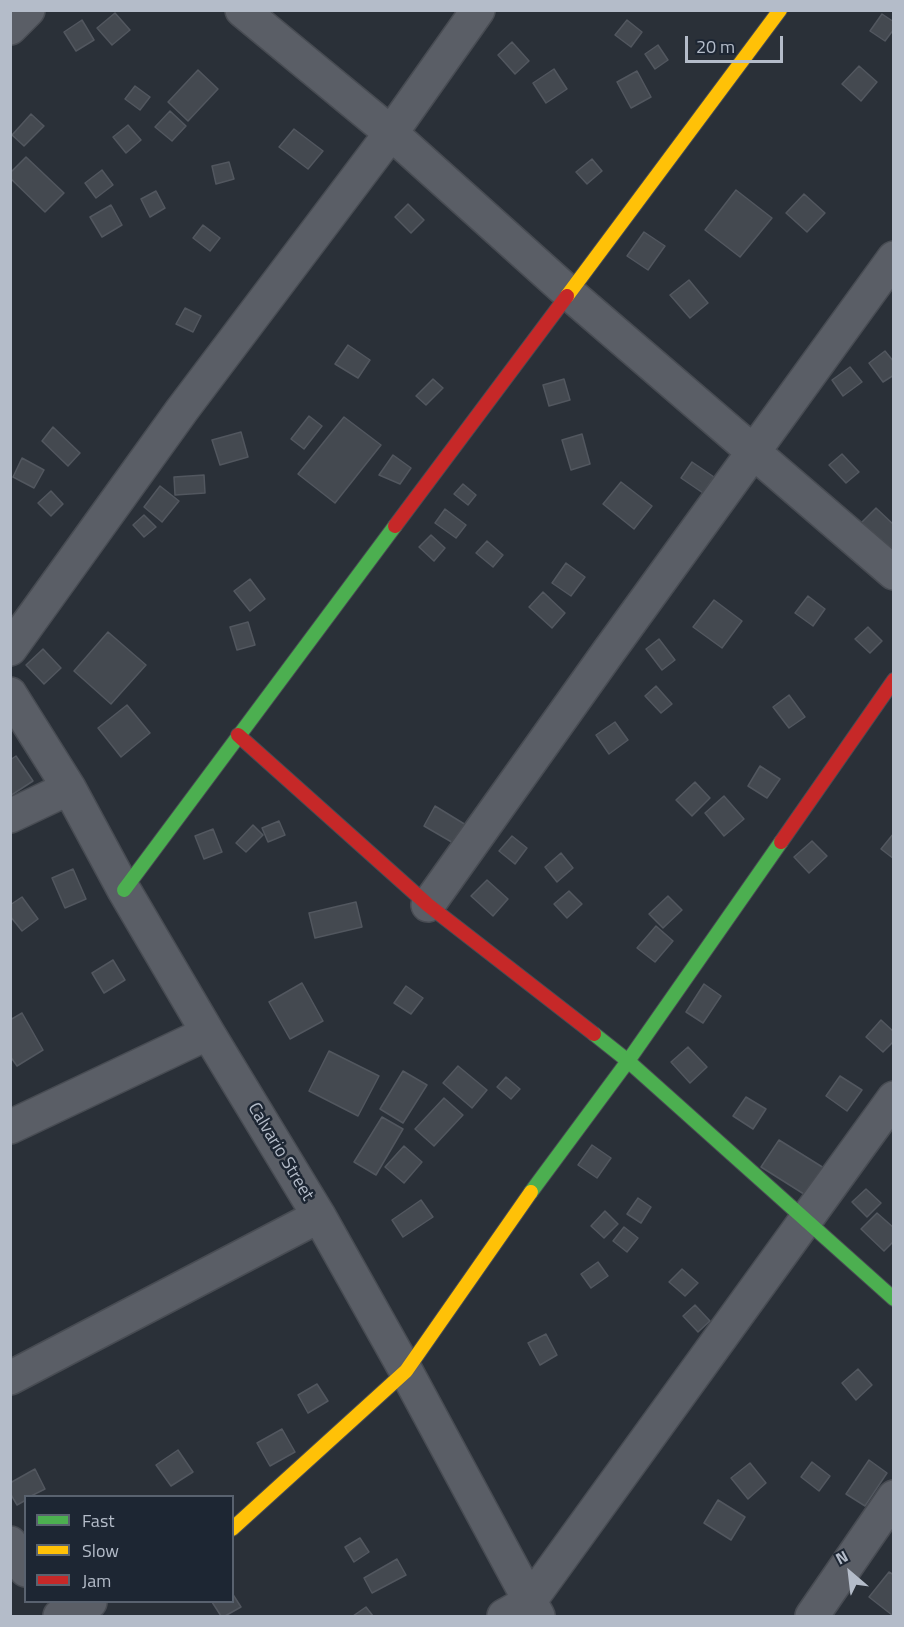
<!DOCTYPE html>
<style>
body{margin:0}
#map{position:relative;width:904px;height:1627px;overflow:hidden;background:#2a3038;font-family:"Titillium Web",sans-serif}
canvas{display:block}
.frame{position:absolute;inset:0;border:12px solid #b4bcc9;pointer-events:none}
.legend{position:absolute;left:24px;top:1495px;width:210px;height:108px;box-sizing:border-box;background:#1d2633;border:2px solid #59626f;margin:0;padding:8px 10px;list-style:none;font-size:18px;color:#b4bcc9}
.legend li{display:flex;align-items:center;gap:12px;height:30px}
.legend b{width:30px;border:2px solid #59626f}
.north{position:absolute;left:820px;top:1543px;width:60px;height:60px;-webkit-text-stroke:4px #1d2633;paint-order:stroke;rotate:332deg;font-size:16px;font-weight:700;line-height:24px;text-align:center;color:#b4bcc9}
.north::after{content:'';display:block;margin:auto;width:21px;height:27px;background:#b4bcc9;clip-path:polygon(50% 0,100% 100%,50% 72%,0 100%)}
.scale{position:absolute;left:685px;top:36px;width:98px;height:27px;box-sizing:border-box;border:3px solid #b4bcc9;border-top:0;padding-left:8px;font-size:18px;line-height:21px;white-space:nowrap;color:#b4bcc9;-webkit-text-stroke:4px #1d2633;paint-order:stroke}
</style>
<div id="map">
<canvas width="904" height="1627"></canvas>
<div class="frame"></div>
<ul class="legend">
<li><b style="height:8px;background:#4caf50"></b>Fast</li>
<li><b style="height:8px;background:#ffc107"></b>Slow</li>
<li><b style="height:8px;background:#c62828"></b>Jam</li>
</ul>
<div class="north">N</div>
<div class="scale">20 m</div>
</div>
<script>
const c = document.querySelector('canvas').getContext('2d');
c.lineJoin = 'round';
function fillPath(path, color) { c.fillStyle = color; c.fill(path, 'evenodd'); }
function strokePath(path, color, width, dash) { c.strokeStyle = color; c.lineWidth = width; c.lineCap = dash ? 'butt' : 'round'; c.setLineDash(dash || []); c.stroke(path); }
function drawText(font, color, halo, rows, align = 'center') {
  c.font = font + ' "Titillium Web",sans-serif'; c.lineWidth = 5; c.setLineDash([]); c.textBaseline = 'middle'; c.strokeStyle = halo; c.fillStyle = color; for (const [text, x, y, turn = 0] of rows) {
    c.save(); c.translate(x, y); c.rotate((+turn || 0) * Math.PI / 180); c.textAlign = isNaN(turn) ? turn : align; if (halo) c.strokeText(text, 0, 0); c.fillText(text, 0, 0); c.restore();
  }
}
const building = new Path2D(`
 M115 13 130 30 112 45 97 28Z
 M882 14 894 22V29L885 41 870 31Z
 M82 20 94 40 76 51 64 32Z
 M627 20 642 32 631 47 615 35Z
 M512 42 529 61 515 74 498 55Z
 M658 45 668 60 655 69 645 54Z
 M859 66 877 82 861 101 842 84Z
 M554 69 567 89 546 103 533 83Z
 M198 70 218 89 188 121 168 102Z
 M637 71 651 97 631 108 617 82Z
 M135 86 150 97 140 110 125 99Z
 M170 111 186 126 172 141 155 127Z
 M31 114 44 126 24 146 12 135Z
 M128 125 141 140 126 153 113 137Z
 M294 129 323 151 308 169 279 147Z
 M26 157 64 193 45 212 10 178V173Z
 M592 159 602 171 587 184 576 172Z
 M229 162 234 179 216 184 212 166Z
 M102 170 113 185 96 198 85 183Z
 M736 190 772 218 740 257 705 230Z
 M156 191 165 208 150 217 141 199Z
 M804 194 825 213 807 232 786 213Z
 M408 204 424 220 411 233 395 217Z
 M111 205 122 225 102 237 90 217Z
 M203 225 220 238 210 251 193 238Z
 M644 232 665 246 648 270 627 256Z
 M689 280 708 303 690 318 670 295Z
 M185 308 201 316 193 332 176 324Z
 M348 345 370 360 358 378 335 364Z
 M885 351 894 362V375L883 382 869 363Z
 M850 367 862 382 843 396 832 380Z
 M433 379 443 388 426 405 416 396Z
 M564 379 570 400 549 406 543 385Z
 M309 416 322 426 304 449 291 439Z
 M344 417 381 445 335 503 298 474Z
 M53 427 80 453 68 466 42 441Z
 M241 432 248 457 220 465 212 440Z
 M582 434 590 464 571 470 562 440Z
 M842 454 859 472 846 483 829 465Z
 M393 455 411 468 400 484 379 475Z
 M22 458 44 470 34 488 13 477Z
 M692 462 714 477 703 493 681 478Z
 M204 475 205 493 175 495 174 477Z
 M621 482 652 506 634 529 603 504Z
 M463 484 476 495 468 505 454 494Z
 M160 486 179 501 162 522 144 507Z
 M51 491 63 504 51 516 38 503Z
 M876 508 894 525V549L885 557 856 528Z
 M445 509 466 525 456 538 435 523Z
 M144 515 156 527 144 537 133 525Z
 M431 535 445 548 434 561 419 547Z
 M487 541 503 555 493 567 476 553Z
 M566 563 585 577 571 596 552 583Z
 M250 579 265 599 250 611 234 591Z
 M543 592 565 613 552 628 529 607Z
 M808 596 825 609 813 626 795 613Z
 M714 600 742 621 722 648 693 627Z
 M248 622 255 645 237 650 230 627Z
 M868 627 882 641 870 653 855 639Z
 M108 632 146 665 111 704 74 671Z
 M659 639 675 660 662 670 646 649Z
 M43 649 61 668 44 684 26 665Z
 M656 686 672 704 661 713 645 696Z
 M789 695 805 717 789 728 773 707Z
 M127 705 150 733 121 757 98 728Z
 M615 722 628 740 609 754 596 735Z
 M16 756 33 781 10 796V760Z
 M760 766 780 779 767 798 748 786Z
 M695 782 710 798 692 816 676 800Z
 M724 796 744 819 724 836 705 813Z
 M435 806 466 825 455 844 424 826Z
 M279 821 285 835 268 842 262 828Z
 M253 825 263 835 246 852 236 843Z
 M213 829 222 852 204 859 195 836Z
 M894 833V859L881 849Z
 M512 836 527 848 515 864 499 851Z
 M812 841 827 856 809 873 794 857Z
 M561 853 573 868 557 882 545 867Z
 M73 869 86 899 65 908 52 878Z
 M487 880 508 899 493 916 471 896Z
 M569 891 582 904 567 918 554 904Z
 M668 896 682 910 663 928 649 914Z
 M22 897 38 919 22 931 10 916V905Z
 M356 902 362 927 315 938 309 913Z
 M656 926 673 941 655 962 637 948Z
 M113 960 125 980 104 993 92 973Z
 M302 983 323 1021 290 1039 269 1002Z
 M704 984 721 996 703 1023 686 1012Z
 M406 986 423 998 411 1014 394 1003Z
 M22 1013 43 1050 17 1066 10 1056V1020Z
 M881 1020 894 1032V1041L883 1052 866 1037Z
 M688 1047 707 1067 690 1083 671 1062Z
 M329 1051 379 1076 358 1116 309 1091Z
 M458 1066 487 1090 472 1108 443 1083Z
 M403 1071 427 1085 403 1123 380 1109Z
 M840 1076 862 1090 847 1111 826 1096Z
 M506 1077 520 1089 511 1099 497 1087Z
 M746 1097 766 1109 753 1129 733 1116Z
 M444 1098 463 1115 434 1146 415 1129Z
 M382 1117 403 1129 376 1175 354 1162Z
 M779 1140 824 1168 807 1196 761 1167Z
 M592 1145 611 1158 597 1178 578 1165Z
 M404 1146 422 1162 404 1183 385 1167Z
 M866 1189 881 1203 867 1217 852 1202Z
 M638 1198 651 1207 641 1223 627 1214Z
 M421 1200 433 1217 403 1237 392 1220Z
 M605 1211 618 1224 604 1238 591 1226Z
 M877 1213 894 1228V1241L884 1251 861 1229Z
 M624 1227 638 1238 627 1252 613 1241Z
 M598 1262 608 1276 591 1288 581 1274Z
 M682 1269 698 1283 685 1296 669 1282Z
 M695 1305 710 1321 698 1332 683 1316Z
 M546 1334 557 1355 540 1365 528 1343Z
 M858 1369 872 1385 856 1400 842 1383Z
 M317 1384 328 1401 308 1413 298 1395Z
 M282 1429 295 1452 270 1466 257 1443Z
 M178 1450 193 1472 171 1486 156 1465Z
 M869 1460 887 1473 865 1506 846 1494Z
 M812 1462 830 1476 819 1491 801 1477Z
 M750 1463 766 1483 748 1499 731 1478Z
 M35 1469 45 1489 31 1496H26V1500L17 1505 10 1493V1483Z
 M718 1500 745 1517 731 1540 704 1523Z
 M360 1538 369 1552 354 1562 345 1547Z
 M397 1559 406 1575 372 1593 364 1578Z
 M889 1572 894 1575V1613L892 1615 869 1597Z
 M232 1593 241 1607 225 1616H221L212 1602H232Z
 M366 1607 373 1616H353Z`);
fillPath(building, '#444950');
strokePath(building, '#52575f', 1.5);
const street = new Path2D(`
 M242 10 391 133 570 294 894 573
 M10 28 28 10
 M10 649 182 410 391 133 478 10
 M10 694 69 788 124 890 208 1033 319 1216 406 1371 538 1616
 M10 816 69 788
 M428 905 609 651 894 258
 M10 1127 208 1033
 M10 1378 319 1216
 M10 1543 26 1570
 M60 1616 90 1602
 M504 1616 529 1602 894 1098
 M812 1616 894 1497`);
const fast = new Path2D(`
 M124 890 395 526
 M594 1034 628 1061 894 1299
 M531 1192 628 1061 781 842`);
const slow = new Path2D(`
 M567 296 780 10
 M232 1529 406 1371 531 1192`);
const jam = new Path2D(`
 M395 526 567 296
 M238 735 428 905 594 1034
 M781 842 894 680`);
strokePath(street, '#484c53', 36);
strokePath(fast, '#484c53', 16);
strokePath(slow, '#484c53', 16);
strokePath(jam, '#484c53', 16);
strokePath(street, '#5a5e66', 33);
strokePath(fast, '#4caf50', 14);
strokePath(slow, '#ffc107', 14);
strokePath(jam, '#c62828', 14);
drawText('18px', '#b4bcc9', '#1d2633', [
 ["Calvario Street",280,1152,59]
]);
</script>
